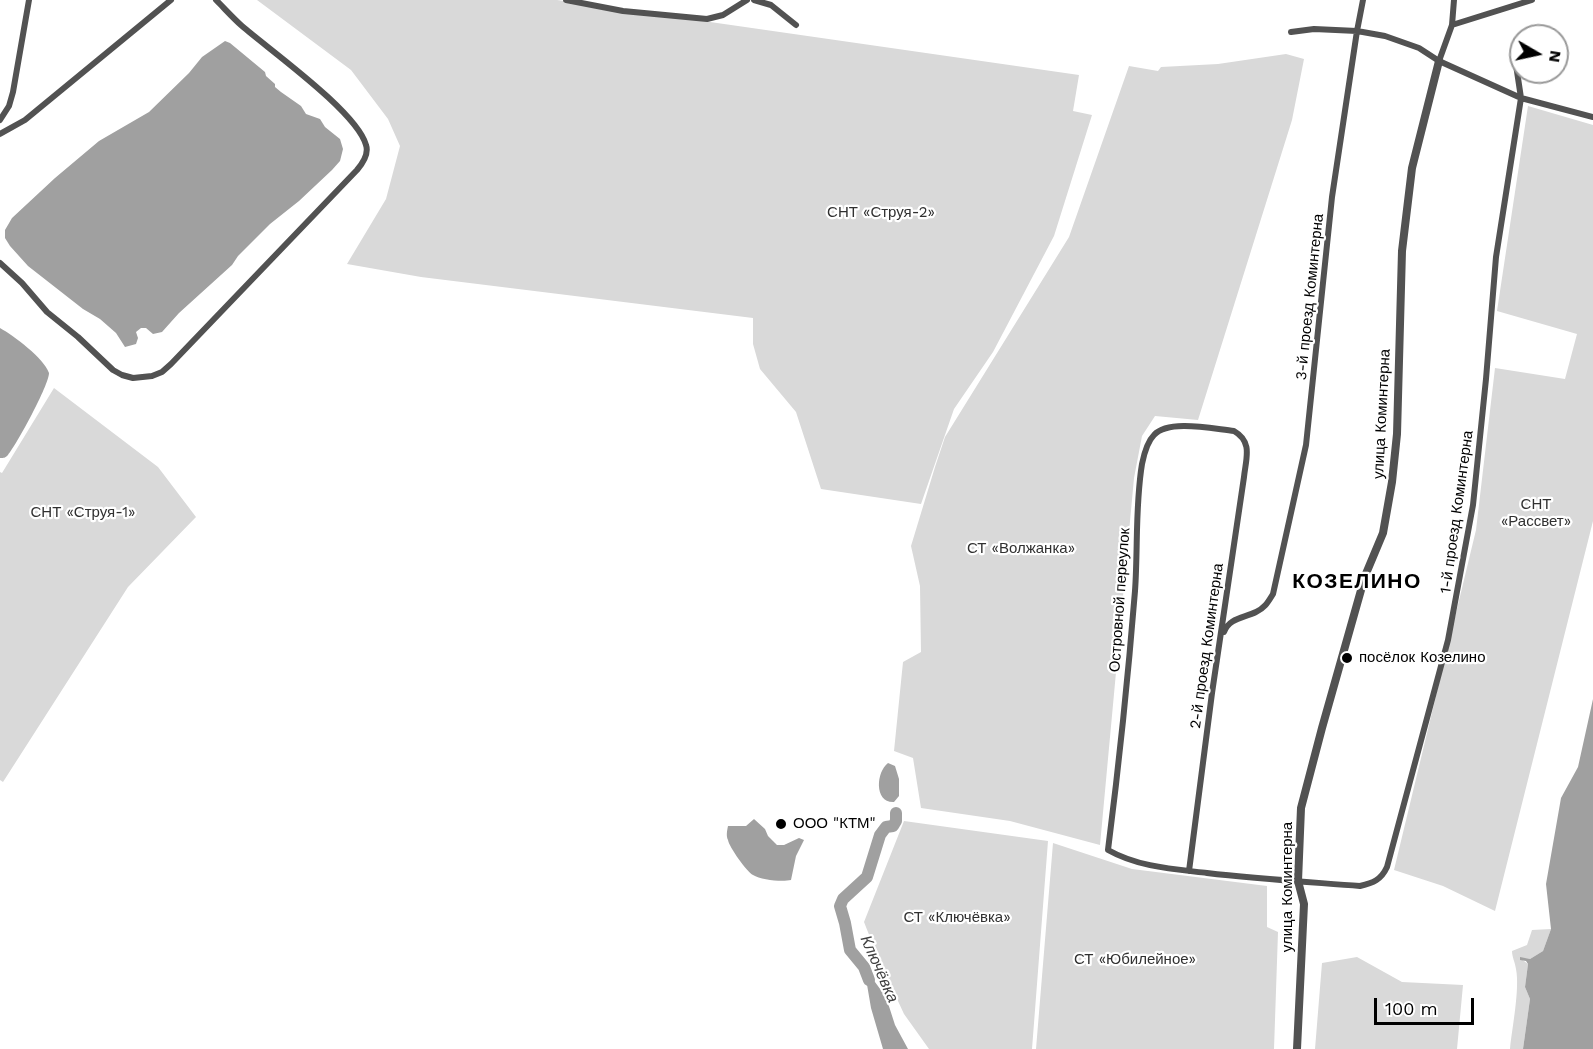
<!DOCTYPE html>
<meta charset="utf-8">
<style>
body{margin:0}
#map{position:relative;width:1593px;height:1049px;overflow:hidden;background:#fff;font-family:"Work Sans",sans-serif}
canvas{display:block}
.north{position:absolute;left:1509px;top:24px;width:60px;height:60px;box-sizing:border-box;background:#fff;border:2px solid #999;border-radius:50%;rotate:99deg;font-size:16px;font-weight:700;line-height:24px;text-align:center;color:#000}
.north::after{content:'';display:block;margin:auto;width:21px;height:27px;background:#000;clip-path:polygon(50% 0,100% 100%,50% 72%,0 100%)}
.scale{position:absolute;left:1374px;top:998px;width:100px;height:27px;box-sizing:border-box;border:3px solid #000;border-top:0;padding-left:8px;font-size:18px;line-height:21px;white-space:nowrap;color:#000;-webkit-text-stroke:4px #fff;paint-order:stroke}
</style>
<div id="map">
<canvas width="1593" height="1049"></canvas>
<div class="north">N</div>
<div class="scale">100 m</div>
</div>
<script>
const c = document.querySelector('canvas').getContext('2d');
c.lineJoin = 'round';
function fillPath(path, color) { c.fillStyle = color; c.fill(path, 'evenodd'); }
function strokePath(path, color, width, dash) { c.strokeStyle = color; c.lineWidth = width; c.lineCap = dash ? 'butt' : 'round'; c.setLineDash(dash || []); c.stroke(path); }
function drawText(font, color, halo, rows, align = 'center') {
  c.font = font + ' "Work Sans",sans-serif'; c.lineWidth = 4.5; c.setLineDash([]); c.textBaseline = 'middle'; c.strokeStyle = halo; c.fillStyle = color; for (const [text, x, y, turn = 0] of rows) {
    c.save(); c.translate(x, y); c.rotate((+turn || 0) * Math.PI / 180); c.textAlign = isNaN(turn) ? turn : align; if (halo) c.strokeText(text, 0, 0); c.fillText(text, 0, 0); c.restore();
  }
}
fillPath(new Path2D(`
 M257 0H557L1079 75 1073 111 1092 115 1054 236 993 352 954 409 921 504 821 489 796 412 760 369 753 344V318L421 277 347 264 386 199 400 146 388 119 351 70Z
 M1286 54 1304 59 1292 120 1198 420 1155 416 1142 436 1134 478 1100 845 1010 821 921 808 913 758 894 751 903 662 921 652 920 586 911 546 935 467 945 437 1069 237 1129 66 1158 71 1161 67 1218 64Z
 M1528 106 1593 125V521L1495 911 1443 886 1394 870 1476 530 1495 368 1565 379 1577 334 1497 311Z
 M54 388 158 467 196 517 128 587 3 782 0 780V472L2 473Z
 M904 821 1048 841 1032 1049H929L904 1014 879 960 864 922Z
 M1053 843 1132 869 1267 886V927L1278 932 1274 1049H1036Z
 M1551 929 1543 951 1530 959 1520 958 1528 964 1525 987 1530 999 1523 1049H1510C1512 1028 1520 989 1516 969 1515 962 1512 957 1512 951L1527 945 1532 930Z
 M1357 957 1402 982 1463 985 1457 1049H1315L1322 963Z`), '#d9d9d9');
fillPath(new Path2D(`
 M225 41 230 43 265 72 266 76 275 84V87L281 92 301 106 306 114 320 119 325 127 340 139 343 149 340 161 332 170 299 201 270 224 238 256 232 265 179 313 162 332 153 334 146 328H141L136 332 138 338 136 344 125 347 116 333 100 319 83 309 28 266 10 246 5 238V230L12 218 55 178 99 141 149 112 189 73 202 57Z
 M0 328C14 336 44 358 49 373 49 385 17 444 8 455 5 458 4 458 0 458Z
 M1593 699V1049H1523L1530 999 1525 987 1528 964 1526 961 1520 960V957L1530 959 1543 951 1551 929 1546 884 1561 798 1578 767Z
 M888 763 895 766 899 779V796L894 802C874 803 876 772 888 763Z
 M754 819 765 829 768 836 777 845H784L799 838 804 840 796 856 791 880C782 882 761 880 753 875 747 872 729 847 728 840 726 836 727 831 728 826H746Z
 M864 967 886 997 895 1025 908 1049H883L871 1008Z`), '#a0a0a0');
strokePath(new Path2D(`
 M869 980 864 967 850 950 845 923 840 906 843 899 867 877 880 835 886 827 893 826 896 821V813`), '#a0a0a0', 12);
strokePath(new Path2D(`
 M566 0 623 11 707 19 723 15 747 0
 M754 0 771 5 796 25
 M1452 25 1532 0
 M1291 32 1314 29 1357 31 1385 36 1419 48 1439 61 1521 98 1593 117
 M1439 61 1452 25 1454 0
 M0 120 9 106 13 92 29 0
 M0 134 25 120 171 0
 M0 263 22 283 47 312 78 337 113 370 122 375 133 378 152 376 162 372 171 364 357 170C363 163 369 154 366 145 357 112 271 51 242 26 233 18 225 9 216 0
 M1224 632C1229 618 1244 618 1256 612 1265 608 1268 602 1273 594L1306 445 1332 197 1357 31 1363 0
 M1189 871 1212 693 1244 477C1246 458 1253 442 1234 431 1213 429 1169 419 1154 435 1147 442 1144 454 1142 464 1135 506 1138 549 1135 591 1128 678 1119 764 1108 850 1138 867 1173 869 1207 873 1258 879 1309 882 1360 886 1373 883 1381 880 1387 867L1448 640 1473 505 1486 379 1496 257 1521 98 1515 58`), '#525252', 6);
strokePath(new Path2D(`
 M1297 1049 1304 904 1298 881 1301 808 1322 728 1365 576 1383 533 1392 482 1397 434 1402 251 1412 168 1439 61`), '#525252', 8);
for (const [x, y, r, color] of [
 [1347,658,6,"#000"],
 [781,824,6,"#000"]
]) { const dot = new Path2D(); dot.arc(x, y, r, 0, 2 * Math.PI); c.fillStyle = color; c.fill(dot); strokePath(dot, '#fff', 2); }
drawText('15px', '#303030', '#fff', [
 ["СНТ «Струя-2»",881,213],
 ["СНТ",1536,505],
 ["«Рассвет»",1536,522],
 ["СНТ «Струя-1»",83,513],
 ["СТ «Волжанка»",1021,549],
 ["СТ «Ключёвка»",957,918],
 ["СТ «Юбилейное»",1135,960]
]);
drawText('15px', '#000', '#fff', [
 ["3-й проезд Коминтерна",1310,297,-84],
 ["улица Коминтерна",1382,414,-87],
 ["1-й проезд Коминтерна",1457,512,-82],
 ["Островной переулок",1120,600,-86],
 ["2-й проезд Коминтерна",1207,646,-82],
 ["улица Коминтерна",1288,887,-90]
]);
drawText('15px', '#000', '#fff', [
 ["посёлок Козелино",1359,658],
 ["ООО \"КТМ\"",793,824]
], 'left');
drawText('italic 16px', '#414141', '#fff', [
 ["Ключёвка",879,969,66]
]);
c.letterSpacing = '1.5px';
drawText('bold 21px', '#000', '#fff', [
 ["КОЗЕЛИНО",1357,582]
]);
c.letterSpacing = '0px';
</script>
